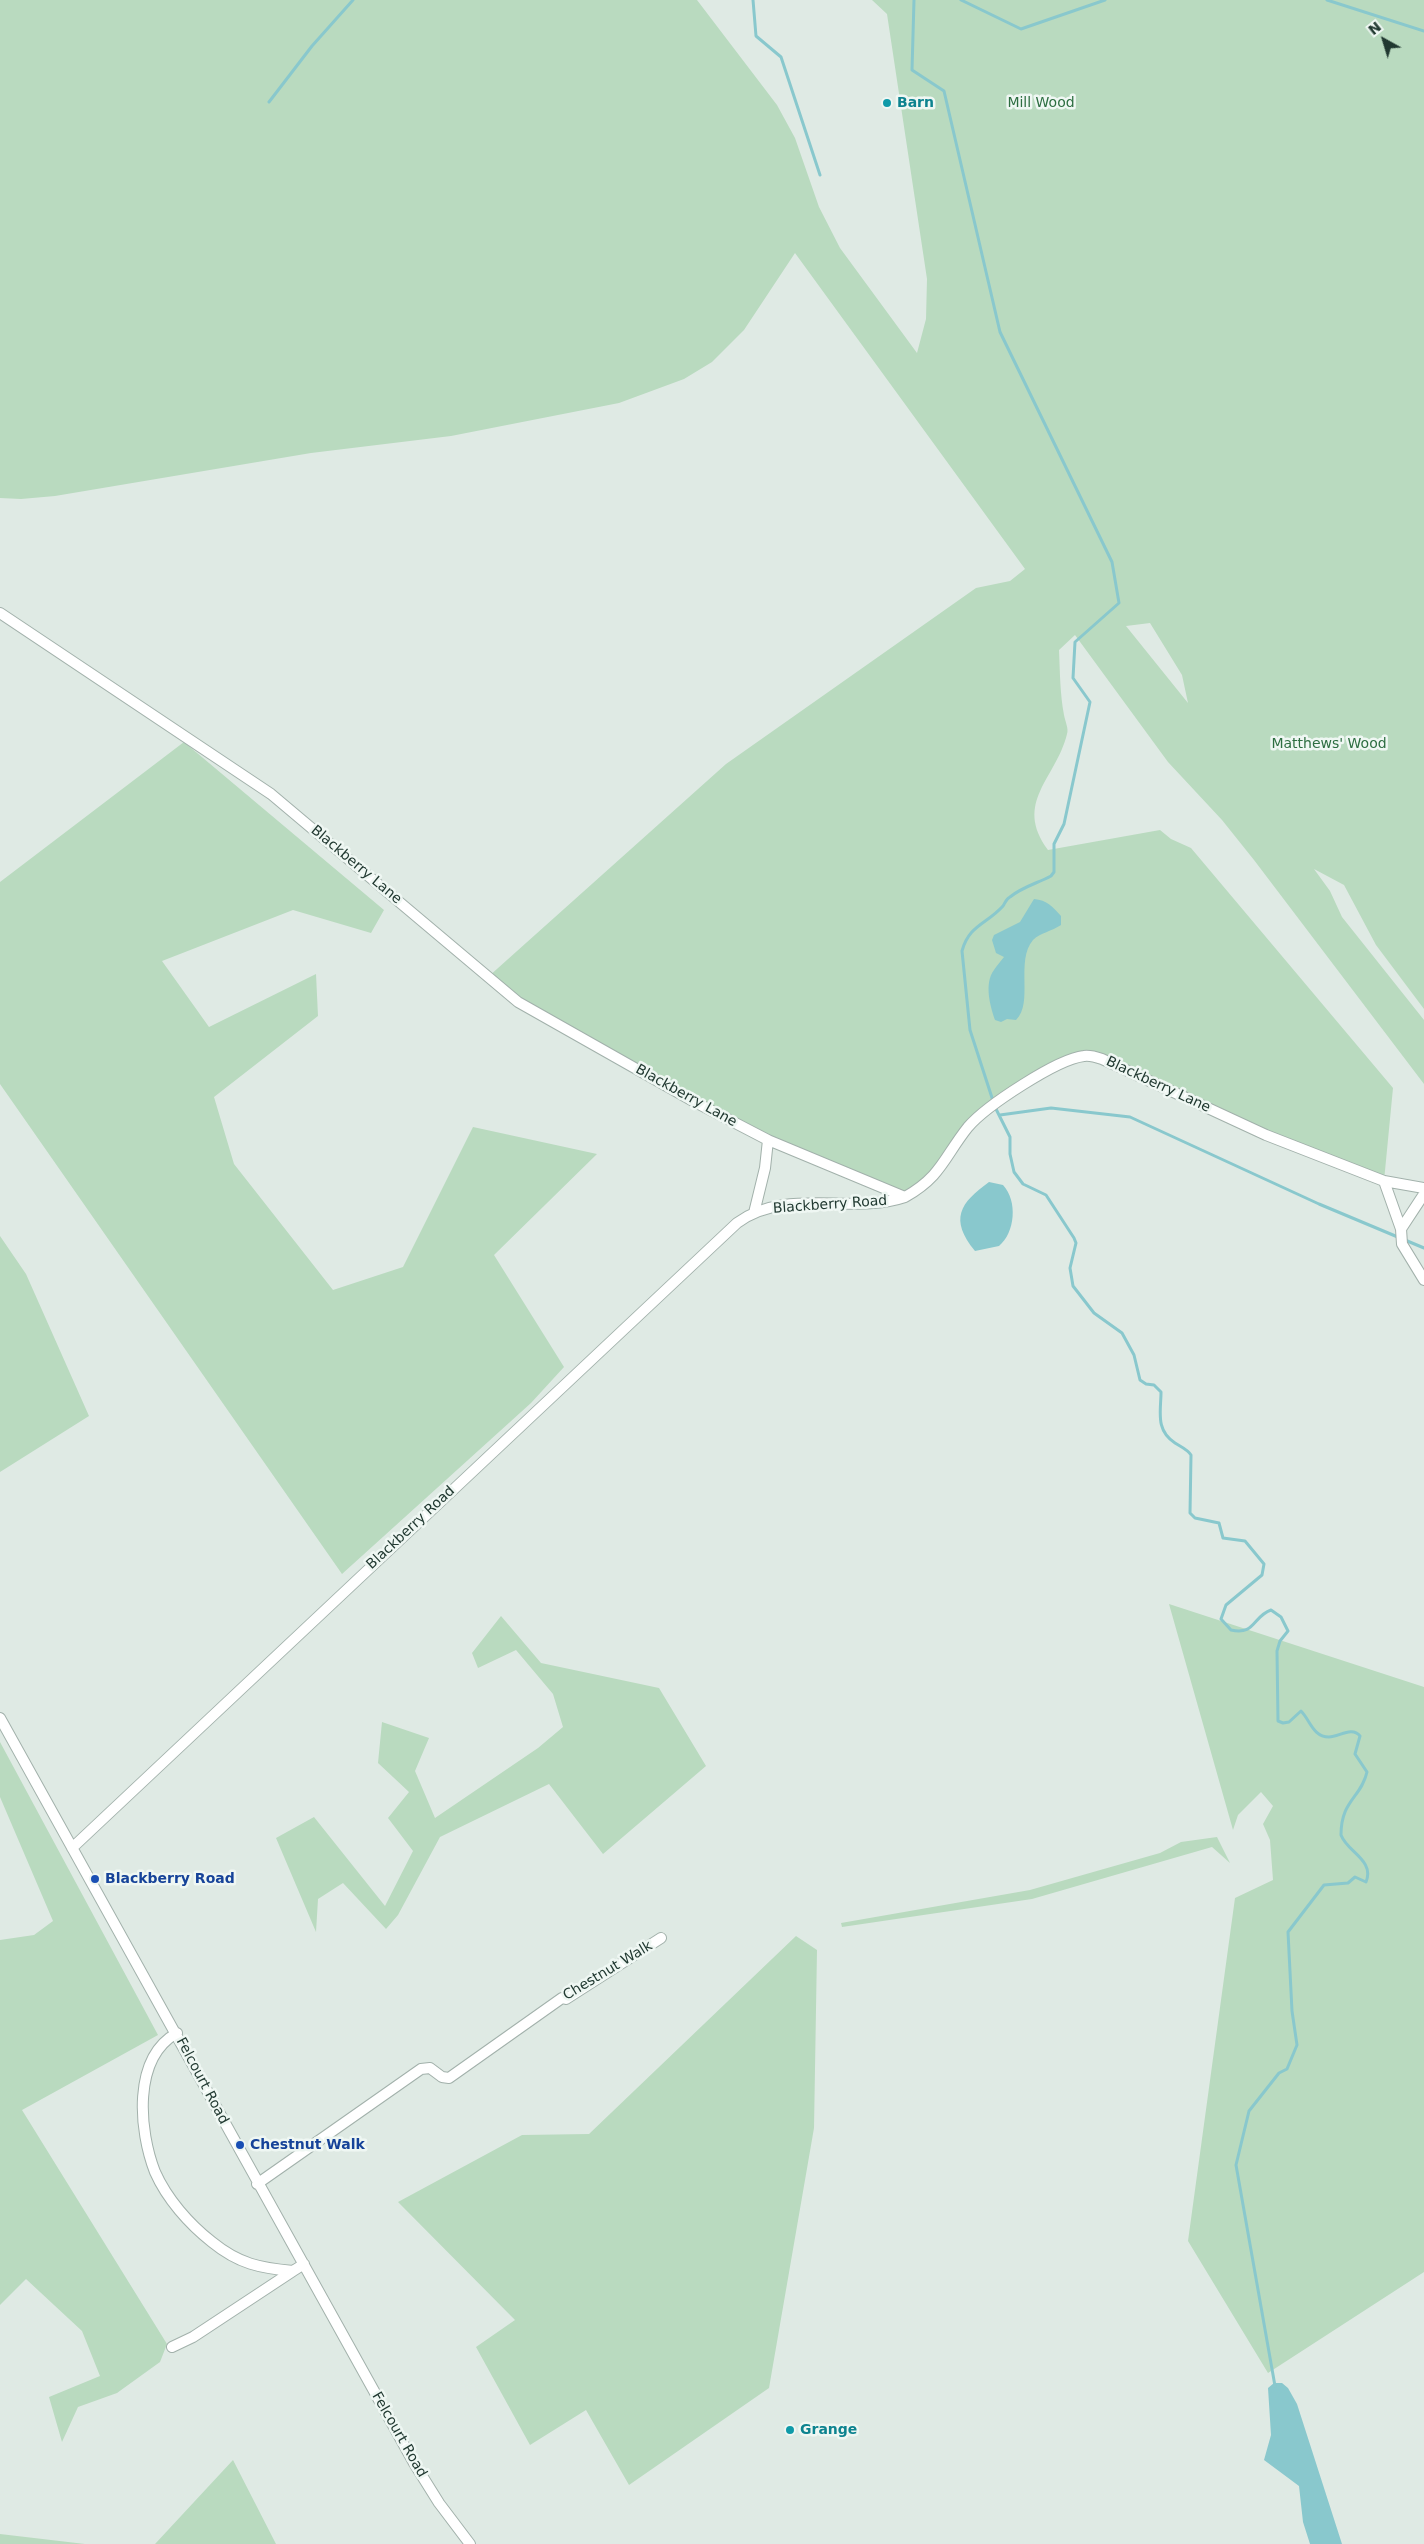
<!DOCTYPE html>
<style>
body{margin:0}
#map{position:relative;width:1424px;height:2544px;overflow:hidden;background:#dfeae4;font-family:"DejaVu Sans",sans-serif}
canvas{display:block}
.north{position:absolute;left:1359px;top:15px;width:50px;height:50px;-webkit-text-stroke:4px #eff7f3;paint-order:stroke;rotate:321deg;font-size:14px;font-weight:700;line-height:20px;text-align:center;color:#213931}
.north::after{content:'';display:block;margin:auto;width:18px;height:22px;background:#213931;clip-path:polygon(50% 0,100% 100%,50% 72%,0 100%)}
</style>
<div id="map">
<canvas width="1424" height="2544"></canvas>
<div class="north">N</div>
</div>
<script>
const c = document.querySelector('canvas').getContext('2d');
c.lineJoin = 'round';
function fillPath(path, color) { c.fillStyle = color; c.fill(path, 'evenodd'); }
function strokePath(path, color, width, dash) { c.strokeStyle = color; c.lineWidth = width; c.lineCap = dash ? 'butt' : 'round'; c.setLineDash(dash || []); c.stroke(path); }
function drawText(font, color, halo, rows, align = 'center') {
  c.font = font + ' "DejaVu Sans",sans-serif'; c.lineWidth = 5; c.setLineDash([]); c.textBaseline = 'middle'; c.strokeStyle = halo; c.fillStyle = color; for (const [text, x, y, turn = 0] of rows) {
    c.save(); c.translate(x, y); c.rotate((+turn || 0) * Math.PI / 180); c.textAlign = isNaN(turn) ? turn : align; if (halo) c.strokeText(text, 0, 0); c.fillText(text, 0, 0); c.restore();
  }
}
fillPath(new Path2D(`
 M0 0H697L777 105 795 138 819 207 840 248 917 353 926 319 927 279 887 14 872 0H1424V1009L1376 945 1344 885 1314 869 1330 891 1342 917 1424 1020V1084L1254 860 1222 820 1168 762 1075 635 1059 650C1060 672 1060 694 1064 715 1065 721 1069 729 1067 734 1056 779 1013 802 1048 850L1160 830 1171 839 1191 848 1393 1088 1384 1181 1083 1056 990 1107 945 1161 905 1197 768 1140 518 1002 488 977 726 764 976 588 1010 581 1025 569 795 253 744 330 712 362 684 379 619 403 451 436 311 453 55 496 21 499 0 498ZM1150 623 1182 675 1188 703 1126 626Z
 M184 742 384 910 371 933 293 910 162 961 209 1027 316 974 318 1016 214 1097 234 1164 333 1290 403 1267 473 1127 597 1154 494 1255 564 1367 531 1403 342 1574 0 1084V882Z
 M0 1236 26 1274 89 1416 0 1472Z
 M1169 1604 1424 1687V2272L1268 2373 1188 2241 1235 1898 1273 1880 1270 1840 1263 1824 1273 1806 1261 1792 1238 1815 1233 1830Z
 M501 1616 541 1663 659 1688 706 1766 603 1854 549 1784 440 1837 398 1915 386 1929 343 1883 318 1899 316 1932 276 1838 314 1817 385 1906 413 1851 388 1818 409 1792 378 1763 382 1722 429 1738 415 1771 435 1818 538 1748 563 1727 553 1694 516 1650 478 1668 472 1653Z
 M0 1742 158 2035 22 2110 167 2344 160 2362 117 2393 78 2407 62 2442 49 2397 100 2376 82 2331 26 2279 0 2305V1940L34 1935 53 1921 0 1797Z
 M1217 1837 1230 1863 1212 1847 1032 1899 842 1927 841 1923 1030 1890 1160 1853 1181 1842Z
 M796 1936 817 1950 814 2128 769 2388 629 2485 586 2410 530 2445 476 2347 515 2320 398 2202 522 2135 589 2134Z
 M233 2460 276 2544H155Z
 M0 2534 85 2544H0Z`), '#b9dabf');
fillPath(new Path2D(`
 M1034 899C1047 900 1053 907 1061 916V925C1052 931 1040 933 1033 940 1015 961 1034 1003 1016 1020L1007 1019 1001 1022 995 1020C990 1006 984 983 994 970 997 965 1001 961 1004 957L996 953 992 940 994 935 1020 922Z
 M989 1182 1003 1185C1018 1201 1015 1233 999 1246L975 1251C949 1219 960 1203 989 1182Z
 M1274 2383H1282L1288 2388 1297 2404 1342 2544H1310L1303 2522 1299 2486 1264 2460 1271 2435 1268 2388Z`), '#89c8cd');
strokePath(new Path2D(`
 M753 0 756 36 781 57 820 175
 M914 0 912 70 944 91 1000 332 1112 562 1119 603 1075 642 1073 678 1090 702 1064 824 1054 844V872L1051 876C1038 883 1022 887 1010 897 1006 899 1005 903 1003 906 987 924 969 925 962 951L970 1030 995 1107 1010 1137V1154L1014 1172 1023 1184 1046 1195 1074 1238 1076 1243 1070 1268 1073 1286 1094 1313 1122 1333 1134 1355 1140 1380 1146 1384 1154 1385 1161 1392C1161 1411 1155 1430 1175 1443 1181 1447 1187 1449 1191 1455L1190 1513 1195 1518 1219 1523 1223 1538 1245 1541 1264 1564 1262 1575 1226 1605 1221 1619 1231 1630C1255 1636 1253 1616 1271 1610L1281 1617 1288 1631 1280 1641 1277 1651 1278 1721 1283 1723 1289 1722 1301 1711C1310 1720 1313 1737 1329 1737 1339 1737 1352 1726 1360 1736L1355 1754 1367 1772C1361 1798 1341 1800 1341 1835 1347 1852 1375 1860 1366 1882L1355 1877 1348 1883 1324 1885 1288 1932 1292 2011 1297 2045 1287 2069 1279 2073 1249 2111 1236 2165 1275 2386
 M961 0 1021 29 1105 0
 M1327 0 1424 31
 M269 102 312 46 353 0
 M1000 1115 1051 1108 1130 1117 1319 1204 1424 1248`), '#89c8cd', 3);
const minor = new Path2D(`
 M0 613 271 794 518 1002 693 1101 768 1140 905 1197C942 1176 944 1157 968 1127 986 1106 1057 1059 1084 1056 1090 1055 1096 1057 1102 1059L1266 1135 1384 1181 1424 1188
 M1384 1181 1401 1229 1402 1244 1424 1280
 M754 1213 765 1168 768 1140
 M1401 1229 1424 1194
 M0 1718 414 2463 439 2503 470 2544
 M72 1848 737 1223C785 1187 852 1215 905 1197
 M177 2033C132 2058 139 2131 155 2172 167 2199 189 2224 212 2242 239 2264 260 2268 293 2271L304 2264
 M257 2184 421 2069 430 2068 442 2077 449 2078 562 1998 566 1999 661 1938
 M172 2347 193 2337 293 2271`);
strokePath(minor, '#a2b1ab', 12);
strokePath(minor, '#fff', 10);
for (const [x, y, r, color] of [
 [887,103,5,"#0f9aa8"],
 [95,1879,5,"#1a4fb4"],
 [240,2145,5,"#1a4fb4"],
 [790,2430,5,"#0f9aa8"]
]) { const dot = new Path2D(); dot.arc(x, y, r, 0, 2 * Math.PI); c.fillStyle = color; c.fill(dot); strokePath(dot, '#eff7f3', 2); }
drawText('bold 14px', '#0d838f', '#eff7f3', [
 ["Barn",897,103],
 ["Grange",800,2430]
], 'left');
drawText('14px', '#2d6e41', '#eff7f3', [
 ["Mill Wood",1041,103],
 ["Matthews' Wood",1329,744]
]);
drawText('14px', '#213931', '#eff7f3', [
 ["Blackberry Lane",356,865,40],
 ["Blackberry Lane",1158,1085,25],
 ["Blackberry Lane",686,1096,29],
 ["Blackberry Road",830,1205,-4],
 ["Blackberry Road",411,1528,-43],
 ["Chestnut Walk",608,1971,-31],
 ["Felcourt Road",202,2081,62],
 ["Felcourt Road",399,2435,60]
]);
drawText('bold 14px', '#164399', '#eff7f3', [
 ["Blackberry Road",105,1879],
 ["Chestnut Walk",250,2145]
], 'left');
</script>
